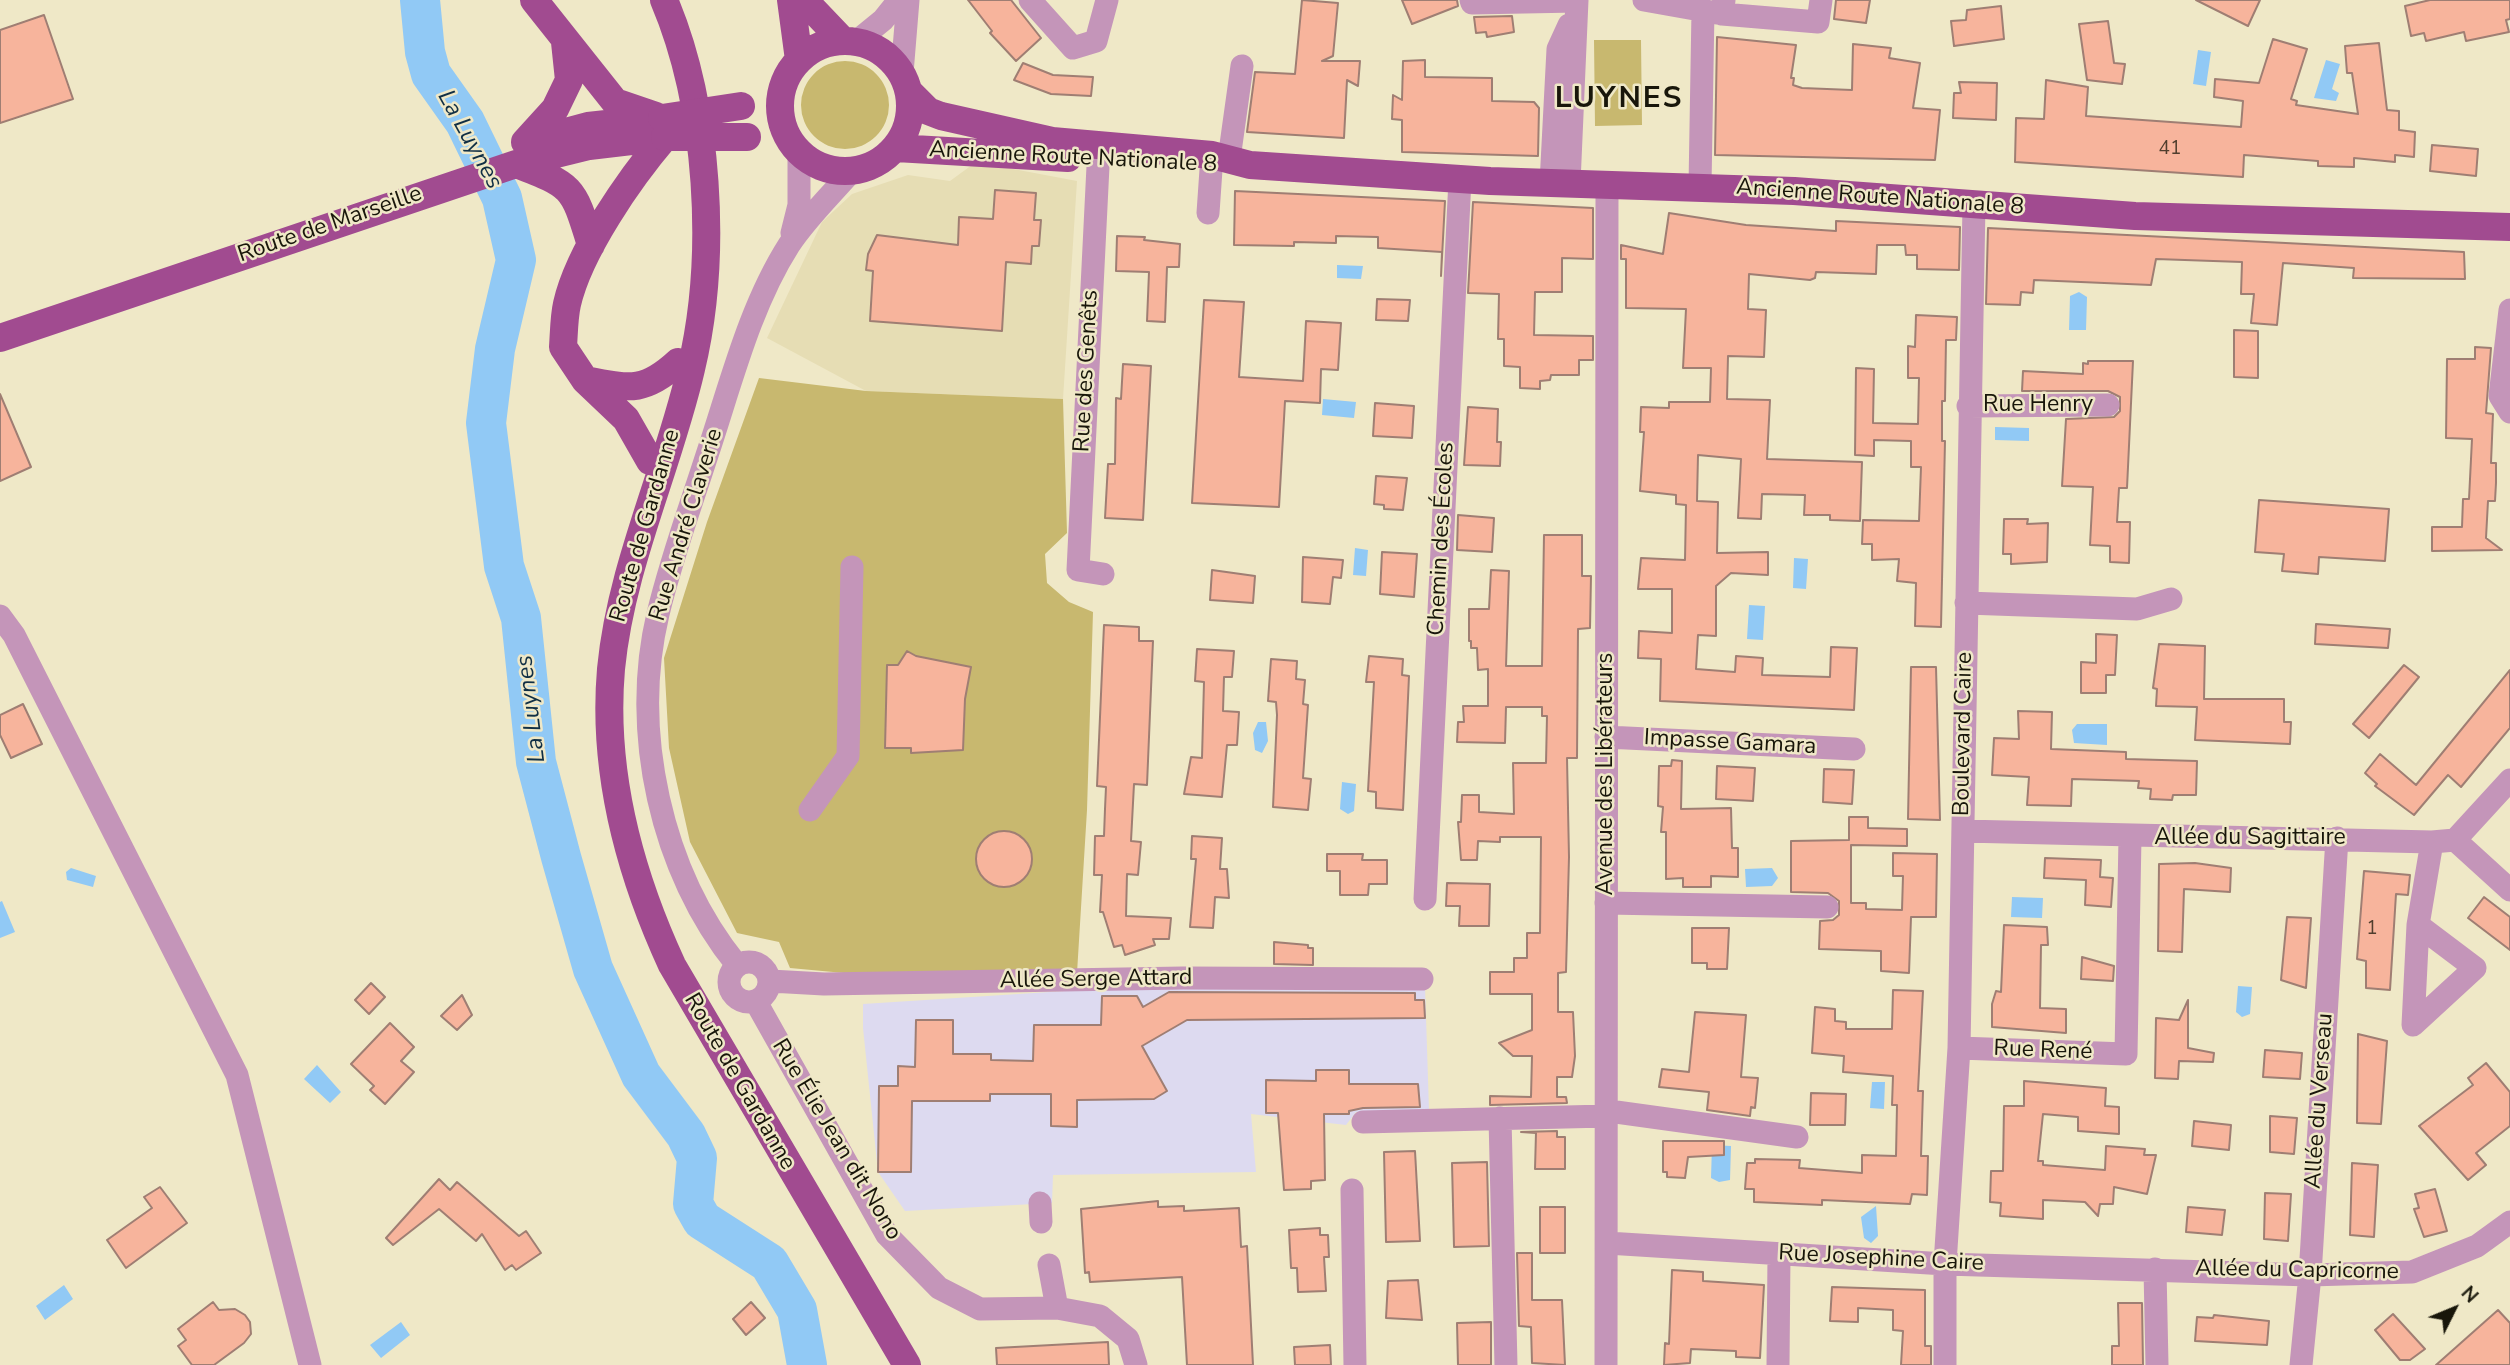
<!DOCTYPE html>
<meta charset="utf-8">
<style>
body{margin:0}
#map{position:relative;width:2510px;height:1365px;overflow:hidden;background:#efe8c7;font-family:"Nunito Sans",sans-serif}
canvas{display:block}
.north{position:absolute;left:2419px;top:1274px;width:70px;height:70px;-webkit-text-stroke:5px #efe8c7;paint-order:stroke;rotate:47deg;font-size:19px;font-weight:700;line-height:28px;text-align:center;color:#18160a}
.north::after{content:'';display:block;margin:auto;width:24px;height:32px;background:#18160a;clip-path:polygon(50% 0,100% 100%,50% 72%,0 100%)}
</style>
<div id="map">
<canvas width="2510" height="1365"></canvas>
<div class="north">N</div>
</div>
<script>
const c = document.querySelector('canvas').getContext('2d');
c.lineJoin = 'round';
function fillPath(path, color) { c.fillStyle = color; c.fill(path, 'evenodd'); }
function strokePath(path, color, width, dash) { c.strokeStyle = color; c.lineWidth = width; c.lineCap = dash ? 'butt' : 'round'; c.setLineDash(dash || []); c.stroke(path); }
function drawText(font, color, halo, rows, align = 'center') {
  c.font = font + ' "Nunito Sans",sans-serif'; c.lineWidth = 5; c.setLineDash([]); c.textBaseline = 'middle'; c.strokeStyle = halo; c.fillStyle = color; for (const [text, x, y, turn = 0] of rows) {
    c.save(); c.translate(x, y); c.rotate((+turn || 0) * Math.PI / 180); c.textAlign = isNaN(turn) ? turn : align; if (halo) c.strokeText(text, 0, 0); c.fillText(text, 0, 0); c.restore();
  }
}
fillPath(new Path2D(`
 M976 162 1077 181 1063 399 866 391 767 338 822 222 852 194 908 175 950 181Z`), '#e6ddb4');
fillPath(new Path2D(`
 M1158 985 1425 986 1429 1110 1356 1112 1346 1125 1251 1114 1256 1172 1053 1175 1052 1203 905 1211 878 1172 863 1028V1004Z`), '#dddaf0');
fillPath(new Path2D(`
 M1594 40H1641L1642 125 1595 126Z
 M801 105a44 44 0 1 1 88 0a44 44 0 1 1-88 0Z
 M759 378 866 391 1063 399 1067 533 1045 554 1047 583 1069 602 1093 612 1087 810 1077 973H844L790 968 779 942 737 933 690 842 669 748 664 658 707 522Z`), '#c8b86f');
fillPath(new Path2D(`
 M2198 50 2211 52 2206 86 2193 84Z
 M2326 60 2340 64 2332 89 2339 93 2336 101 2314 98Z
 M1337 265 1363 266 1361 279 1337 278Z
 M2079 292 2087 297 2086 330H2069L2070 296Z
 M1323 399 1356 402 1354 418 1322 415Z
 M1995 427 2029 428V441L1995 440Z
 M1355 548 1368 550 1366 576 1353 575Z
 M1794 558 1808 559 1806 589 1793 588Z
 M1749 605 1765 606 1763 640 1747 639Z
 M1258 722H1266L1268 741 1262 753 1255 750 1253 733Z
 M2077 724H2107V745L2074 743 2072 730Z
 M1342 782 1356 784 1354 811 1348 814 1340 809Z
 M71 868 96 876 93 887 67 880 66 872Z
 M1772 868 1778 878 1772 886 1746 887 1745 869Z
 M2012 897 2043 898 2042 918 2011 917Z
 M2 901 15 932 0 938V902Z
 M2238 986 2252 987 2250 1014 2242 1017 2236 1012Z
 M317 1065 341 1092 330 1103 304 1079Z
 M1872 1082H1885L1884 1109 1870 1108Z
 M1712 1145 1731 1146 1730 1180 1719 1182 1711 1178Z
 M1876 1206 1878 1236 1871 1243 1864 1238 1861 1217Z
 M64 1285 73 1299 45 1320 36 1306Z
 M401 1322 410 1335 381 1358 370 1345Z`), '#91c9f5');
strokePath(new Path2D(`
 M420 0 425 52 431 74 465 122 502 198 516 260 495 349 486 423 504 566 521 618 536 762 561 857 593 969 641 1075 686 1135 697 1158 693 1204 702 1220 769 1263 797 1310 807 1365`), '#91c9f5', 40);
const building = new Path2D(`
 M968 0H1011L1041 38 1016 61 990 33 992 31Z
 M1302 0 1338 3 1333 56 1322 61H1360L1358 86 1347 80 1344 138 1247 132 1255 72 1295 74Z
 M1402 0H1457L1458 6 1412 24Z
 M1836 0H1870L1866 23 1834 19Z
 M2196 0H2260L2248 26Z
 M2430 0H2510V19L2506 20 2509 32 2466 41 2464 32 2426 41 2424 33 2411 36 2405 6Z
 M2001 6 2004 39 1954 46 1951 21 1966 20 1967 10Z
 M44 15 73 99 0 123V30Z
 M1512 16 1514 32 1487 37 1486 32 1476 33 1474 17Z
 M2108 21 2114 63 2125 64 2122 84 2087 80 2079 24Z
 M1717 37 1796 45 1791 78H1794L1793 85 1802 88 1852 90 1853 44 1891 48 1889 58 1920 63 1913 108 1940 110 1935 160 1715 155Z
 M2273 39 2307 49 2291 99 2297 101 2296 105 2358 114 2352 73H2347L2345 46 2379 43 2387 110 2399 111V130L2415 132 2414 157 2395 155V162L2354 158V167L2318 166V161L2244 155 2243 177 2015 162 2016 118 2044 119 2046 80 2088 87 2086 116 2241 127 2243 101 2214 97 2215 79 2259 83Z
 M1425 60V77L1492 78V101L1534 102 1539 108 1538 156 1402 152V120L1392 119 1393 95 1402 100 1403 61Z
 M1023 63 1053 75 1093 77 1091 96 1051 94 1014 80Z
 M1959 82 1997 83 1996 120 1953 118 1954 93H1961Z
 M2432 145 2478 149 2476 176 2430 171Z
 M995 190 1036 193 1034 220H1041L1039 246H1032L1031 264 1006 262 1002 331 870 321 873 271 866 270 868 254 877 235 958 245 959 217 993 219Z
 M1235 191 1445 201 1441 276 1442 252 1378 248V237L1336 236V243L1294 242V246L1234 245Z
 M1473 202 1593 208V259L1562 258V292H1535L1534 335 1593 336V360H1579V375H1551L1550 380 1540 381V389L1520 388V367L1504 366V339H1498L1499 294 1468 293Z
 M1669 213 1746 225 1836 231V221L1960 227 1959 270 1917 269V255H1906L1905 245H1877L1876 274 1816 272 1815 278 1810 280 1749 274 1748 309 1766 310 1764 357 1728 356 1727 399 1770 400 1767 459 1862 462 1860 521 1830 520V515H1804L1805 495 1762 494 1761 519 1738 518 1741 459 1698 455 1697 501 1718 502 1717 553 1768 552V575L1731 573 1716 586V636L1698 635 1696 669 1735 672 1736 656 1763 658 1762 675 1830 677 1831 647 1857 648 1854 710 1660 701 1661 659 1638 658 1639 631 1672 633V589H1638L1641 558 1685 560 1686 505 1676 504V495L1640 491 1644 432H1640L1641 407 1669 408V402H1710L1711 368H1683L1686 309 1626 308V259H1621V245L1663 254Z
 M1988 228 2464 252 2465 279 2353 278 2354 268 2283 263 2277 325 2251 323 2254 294H2241L2242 262 2156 259 2151 285 2034 280 2033 293 2021 292 2020 305 1986 304Z
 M1117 236 1145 237 1144 240 1180 244 1179 267H1167L1165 322 1147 321 1149 272 1116 271Z
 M1377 299 1410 300 1408 321 1376 320Z
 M1204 300 1244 302 1239 377 1303 381 1306 321 1341 323 1338 370 1321 369 1320 403 1285 401 1279 507 1192 503Z
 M1916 315 1957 317 1956 340H1946L1945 401H1942V441H1945L1941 627 1915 626 1916 583 1897 581 1899 559 1872 560V544H1862L1863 520 1919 521 1921 467H1911V441L1874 440V456L1855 455 1856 368 1874 369 1873 423 1918 424 1919 378H1908V346L1915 347Z
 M2234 330 2258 331V378L2234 377Z
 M2475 347 2491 348 2486 413 2493 414 2491 463H2496V483L2495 501H2488L2486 538 2502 550 2432 551V527H2462L2463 499H2469L2472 439 2446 438 2447 359H2475Z
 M2088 361H2133L2127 488H2119L2117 522H2130L2129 563 2110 562V546L2090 545 2093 487 2062 486 2066 419 2114 417 2120 411V397L2108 391H2022L2023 371 2083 374V363L2088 364Z
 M1123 364 1151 366 1143 520 1105 518 1108 464H1115L1116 398 1121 399Z
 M0 394 31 467 0 481Z
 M1375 403 1414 406 1412 438 1373 436Z
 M1468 407 1498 409 1497 442H1501L1500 466 1464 465Z
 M1376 476 1407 478 1403 510 1384 509V505L1374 504Z
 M2259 500 2389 509 2385 561 2319 557 2318 574 2282 571 2284 554 2255 552Z
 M1458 515 1494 518 1492 552 1457 550Z
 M2004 519H2028L2027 524 2048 523 2047 562 2011 564V554H2003Z
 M1544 535H1582V576H1591L1590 628 1578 629 1577 758H1567L1569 857 1566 972 1558 973V1012H1573L1575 1056 1572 1077H1557V1097H1566L1567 1103 1490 1105V1096L1531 1097 1532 1056H1513L1499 1043 1532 1030V994H1490V972H1514V958H1527V933H1540L1541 837H1500V842L1478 841 1477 860H1461L1458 822H1461L1462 795H1479V812L1514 814 1513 763H1546L1547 716H1542V707H1506L1505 743 1457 742 1458 722H1464L1463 706H1488V669L1478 670 1477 648H1471V641H1469V609H1489L1491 570 1509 571 1506 666H1542Z
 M1382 552 1417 554 1414 597 1380 594Z
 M1303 557 1343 560 1341 578 1333 577 1330 604 1302 602Z
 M1212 570 1255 576 1253 603 1210 600Z
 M2316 624 2390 629 2388 648 2315 644Z
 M1104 625 1139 627V641H1153L1147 785 1134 784 1131 841 1141 842 1138 875 1127 874 1126 916 1171 918 1169 939H1153L1155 945 1125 955 1122 945 1114 947 1103 912H1100L1102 875H1094L1095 836H1104L1105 809 1106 787 1097 786Z
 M2096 634 2117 635 2115 675H2106V693H2081V662L2096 663Z
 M2159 644 2205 646 2204 699H2284V722H2291L2290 744 2195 740 2197 707 2156 706 2157 689 2153 688Z
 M1197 649 1234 651 1232 677H1224L1223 711 1239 712 1237 745H1227L1222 797 1184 794 1191 757 1202 758 1204 682 1195 681Z
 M907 651 916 656 971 667 965 699 963 750 911 753V748H885L887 665H898Z
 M1369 656 1403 659 1402 675 1409 676 1403 810 1376 808V792L1368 791 1374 682H1366Z
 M1271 659 1297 661 1296 679 1305 680 1303 704 1308 705 1303 778 1311 779 1308 810 1273 807 1277 715 1276 702 1268 701Z
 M2404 665 2419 677 2369 738 2353 724Z
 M1911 667H1936L1940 820 1908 819Z
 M2510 670V728L2461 787 2448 775 2414 815 2375 786 2377 784 2365 773 2380 754 2416 785Z
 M23 704 42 744 11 758 0 735V715Z
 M2018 711 2052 712 2051 749 2126 752V759L2197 761 2196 795H2173L2172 800 2150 799 2151 789 2138 788 2139 781 2072 779 2071 806 2027 805 2029 777 1992 775 1994 738 2019 739Z
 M1672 760 1682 761 1681 809 1731 808 1732 848H1738V877L1711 876V887H1683V878L1666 879V832H1661L1663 807 1658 806 1659 766H1671Z
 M1717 766 1755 768 1753 801 1716 799Z
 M1824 769 1854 770 1852 804 1823 802Z
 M1849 817H1868V828L1907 829V846L1851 845V903H1866V909L1902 910 1903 876H1893V853L1937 854 1936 917H1911L1909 973 1881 971V951L1819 949 1820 921 1833 920 1839 915V901L1828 893 1791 892V841L1849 840Z
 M976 859a28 28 0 1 1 56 0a28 28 0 1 1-56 0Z
 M1192 836 1222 838 1220 869H1227L1229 898 1215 897 1213 928 1190 927 1196 859H1191Z
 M1327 854H1363L1362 860H1387V884H1369L1368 895H1340V871H1327Z
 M2045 858 2101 860 2100 877 2113 878 2111 907 2085 905 2086 880 2044 878Z
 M2195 863 2231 868 2230 892 2184 889 2182 952 2158 951 2159 864Z
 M2364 871 2410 875 2408 895 2396 894 2390 990 2366 988V961L2357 959Z
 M1447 883 1490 884 1489 926H1459L1460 906H1446Z
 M2484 897 2510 917V950L2468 918Z
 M2287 917 2311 918 2306 988 2281 980Z
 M2004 925 2047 927 2048 945H2041L2040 1008 2066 1009V1033L1992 1027V1004L1996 991 2001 992Z
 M1692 928H1729L1727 969H1707V963H1692Z
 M1274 942 1308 945V948H1313V965L1274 964Z
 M2082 957 2114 966 2113 981 2081 979Z
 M371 983 385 997 369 1014 355 1000Z
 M1893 990 1923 991 1918 1091H1923L1921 1156H1928L1927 1195 1912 1194 1910 1204 1822 1200V1205L1754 1202V1189H1745L1747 1163H1755V1159L1800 1160 1799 1168 1862 1173V1155L1896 1156 1897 1105H1892L1893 1076 1843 1072 1844 1056 1812 1053 1815 1007 1835 1009V1021L1846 1022V1029H1892Z
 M1169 992 1415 993V1000H1424L1425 1018 1187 1020 1142 1046 1167 1091 1154 1099 1077 1100V1127L1051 1126V1094H990V1101H912L911 1172H878L879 1086H898V1066L915 1067 916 1020H953V1054H991V1060L1033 1061 1034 1025H1101L1102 996H1137L1143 1007Z
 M462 995 472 1015 457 1030 441 1016Z
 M2188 1000V1048L2214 1053 2213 1062 2179 1061 2178 1079 2155 1078 2156 1018 2179 1020Z
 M1695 1012 1746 1015 1741 1077 1758 1078 1755 1108 1751 1107 1750 1116 1707 1110 1709 1092 1659 1087 1662 1069 1689 1072Z
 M390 1023 414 1047 401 1061 414 1072 385 1104 370 1090 374 1086 351 1064Z
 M2358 1034 2387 1041 2381 1124 2357 1123Z
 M2265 1050 2302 1053 2300 1079 2263 1077Z
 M2486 1063 2510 1092V1126L2476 1153 2486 1165 2468 1180 2419 1126 2473 1085 2468 1078Z
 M1316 1070H1349V1084H1418L1420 1107 1363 1108 1349 1111V1114H1324L1325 1180 1311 1181V1189L1284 1190 1278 1113H1266V1080L1316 1081Z
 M2024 1081 2106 1088 2105 1106 2119 1107V1134L2078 1131V1117L2043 1114 2038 1161H2043V1165L2105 1170 2106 1146 2145 1149 2144 1155H2156L2147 1194 2114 1187 2113 1204H2100L2098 1216 2085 1202 2043 1200V1219L2000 1216 2001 1203 1990 1202 1991 1171H2003L2004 1106H2024Z
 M1811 1093 1846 1094 1845 1125H1810Z
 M2270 1116 2297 1118 2294 1154 2270 1152Z
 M2194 1121 2231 1125 2229 1150 2192 1146Z
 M1557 1131V1137H1565V1169H1535L1536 1133 1521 1132Z
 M1663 1141H1724V1155L1688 1157 1685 1178 1667 1177V1172H1663Z
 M1415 1151 1420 1241 1386 1242 1384 1152Z
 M1487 1162 1489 1246 1454 1247 1452 1163Z
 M2352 1163 2378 1165 2374 1237 2350 1235Z
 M439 1179 450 1190 457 1182 519 1236 526 1231 541 1253 516 1270 512 1265 505 1270 482 1234 476 1241 439 1209 393 1245 386 1238Z
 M160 1187 187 1223 126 1268 107 1240 152 1208 144 1197Z
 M2435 1189 2447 1231 2424 1237 2414 1209 2419 1208 2415 1194Z
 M2265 1193 2291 1194 2288 1241 2264 1239Z
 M1158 1201V1207L1184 1206V1211L1239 1208 1241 1247 1247 1246 1253 1365H1187L1182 1277 1090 1282 1089 1272 1085 1273 1081 1209Z
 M1540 1207H1565V1253H1540Z
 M2188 1207 2225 1210 2222 1235 2186 1232Z
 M1320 1228V1235H1328L1329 1257H1324L1326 1291 1298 1292 1297 1268H1291L1289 1230Z
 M1517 1253H1532V1300H1562L1565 1365 1532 1363 1531 1327 1519 1326Z
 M1672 1270 1703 1272V1281L1764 1285 1760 1358 1736 1357V1351L1691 1349 1690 1363 1664 1365 1665 1343 1669 1344Z
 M1418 1280 1422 1320 1386 1318 1388 1281Z
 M1832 1287 1925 1290V1346H1931V1365H1901L1903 1331 1893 1330V1310L1858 1308V1322L1830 1321Z
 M213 1302 219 1310 235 1309 245 1315 250 1322 251 1334 244 1343 214 1365H192L178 1346 186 1340 178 1329Z
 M751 1302 765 1318 746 1335 733 1319Z
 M2118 1303H2142L2143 1365H2112V1346H2119Z
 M2498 1310 2510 1323V1365H2436Z
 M2393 1314 2425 1349 2410 1360H2400L2375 1330Z
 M2214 1315 2269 1321 2267 1345 2195 1341 2197 1317 2213 1318Z
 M1491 1322V1365H1458L1457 1323Z
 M1108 1342 1109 1365H997L996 1348Z
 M1330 1345 1331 1365H1295L1294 1347Z`);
fillPath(building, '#f7b49c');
strokePath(building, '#9f7e73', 2);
strokePath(new Path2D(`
 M1030 0 1073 48 1096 41 1107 0
 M1471 0 1472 3 1577 1
 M1644 0 1717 13
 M1724 0 1722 14 1818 22 1821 0
 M856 42 883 20 899 0
 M902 73 908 0
 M1099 146 1078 570 1103 574
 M1229 159 1242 66
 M1551 183 1558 49 1569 25
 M1569 183 1577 0
 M1700 186 1703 10
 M1208 213 1212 155
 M792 233 799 205V152
 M2510 310 2500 396 2510 412
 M1968 406 2108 405
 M1966 603 2137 609 2171 599
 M0 616 14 635 237 1075 310 1365
 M1606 737 1854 749
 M810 810 848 756 852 567
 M1963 831 2432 842 2455 840 2510 780
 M2455 840 2510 890
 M1425 899 1460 179
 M1606 903 1827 907
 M2418 925 2475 968 2413 1025 2418 925 2432 842
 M729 982a20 20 0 1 1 40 0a20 20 0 1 1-40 0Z
 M737 965C661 872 630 731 658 614 671 559 691 505 708 452 731 383 750 306 789 245 807 218 830 196 851 172
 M770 981 824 984 1183 978 1422 979
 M756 1002 887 1235 939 1288 980 1309 1057 1308 1100 1316 1128 1339 1136 1365
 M1959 1048 2126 1054 2130 837
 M1500 1118 1506 1365
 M1363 1122 1606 1116 1616 1112 1797 1137
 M1352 1190 1355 1365
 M1040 1203 1041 1222
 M1607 1243 1945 1264 2310 1275 2412 1272 2477 1246 2510 1222
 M1049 1265 1057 1308
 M2155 1269 2157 1365
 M1606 1365 1607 184
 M1778 1365 1779 1254
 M1945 1365V1264L1959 1048 1974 204
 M2301 1365 2310 1275 2337 838`), '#c495b9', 23);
strokePath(new Path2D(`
 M534 0 615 102 656 116
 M664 0C709 106 718 256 691 369 668 469 621 565 611 669 602 773 629 872 672 965L907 1365
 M791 0 799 60
 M804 0 843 41
 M780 106a65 65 0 1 1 130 0a65 65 0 1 1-130 0Z
 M910 93 928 111 941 116 1052 141 1212 155 1250 165 1490 181 1794 191 2135 216 2510 227
 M547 137 588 126 662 118
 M525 142 555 109 569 80 565 42
 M896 148 1068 158
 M516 164C574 186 573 187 591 245
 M0 338 516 164 589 146 665 137
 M585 380C628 388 643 394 678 362
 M650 461 626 419 585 380 563 347C564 333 564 317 567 304 579 251 630 178 665 137`), '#a14b90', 28);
strokePath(new Path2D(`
 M662 118 741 106
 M665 137H747`), '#a14b90', 28);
drawText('19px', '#503e2e', null, [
 ["41",2170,149],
 ["1",2372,929]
]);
drawText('23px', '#18160a', '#efe8c7', [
 ["Ancienne Route Nationale 8",1073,158,3],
 ["Ancienne Route Nationale 8",1880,198,4],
 ["Route de Marseille",330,225,-19],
 ["Rue des Genêts",1087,371,-87],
 ["Rue Henry",2038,405],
 ["Rue André Claverie",687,525,-73],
 ["Route de Gardanne",646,526,-74],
 ["Chemin des Écoles",1442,539,-87],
 ["Boulevard Caire",1964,734,-89],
 ["Impasse Gamara",1730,743,3],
 ["Avenue des Libérateurs",1606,774,-90],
 ["Allée du Sagittaire",2250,838],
 ["Allée Serge Attard",1096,980,-1],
 ["Rue René",2043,1051,2],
 ["Route de Gardanne",739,1082,60],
 ["Allée du Verseau",2320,1101,-86],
 ["Rue Élie Jean dit Nono",836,1140,59],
 ["Rue Josephine Caire",1881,1259,3],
 ["Allée du Capricorne",2297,1271,1]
]);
drawText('italic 24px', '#102f45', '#efe8c7', [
 ["La Luynes",469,140,61],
 ["La Luynes",532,709,-97]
]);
c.letterSpacing = '2px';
drawText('bold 30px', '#18160a', '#efe8c7', [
 ["LUYNES",1619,100]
]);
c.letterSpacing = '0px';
</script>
